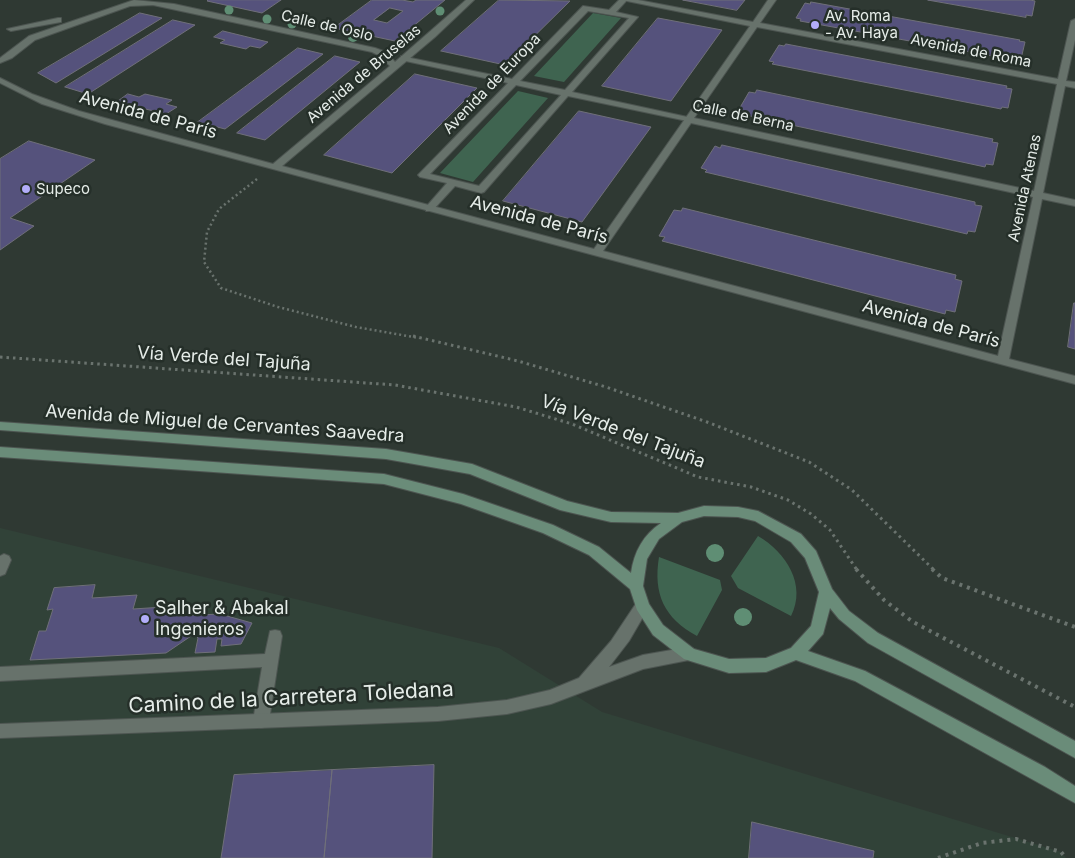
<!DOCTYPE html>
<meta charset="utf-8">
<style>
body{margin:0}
canvas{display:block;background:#2f3933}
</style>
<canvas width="1075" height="858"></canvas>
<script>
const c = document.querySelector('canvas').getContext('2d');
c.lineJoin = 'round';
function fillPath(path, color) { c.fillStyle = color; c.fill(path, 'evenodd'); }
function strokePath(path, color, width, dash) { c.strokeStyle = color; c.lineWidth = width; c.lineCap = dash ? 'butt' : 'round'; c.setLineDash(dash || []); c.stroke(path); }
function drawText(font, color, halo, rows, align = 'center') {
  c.font = font + ' Inter,sans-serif'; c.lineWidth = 5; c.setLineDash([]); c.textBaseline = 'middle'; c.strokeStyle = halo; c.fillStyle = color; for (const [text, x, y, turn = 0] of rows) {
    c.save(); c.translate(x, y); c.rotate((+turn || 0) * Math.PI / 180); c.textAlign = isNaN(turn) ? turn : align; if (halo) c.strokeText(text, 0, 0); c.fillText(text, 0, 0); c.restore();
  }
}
fillPath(new Path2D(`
 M0 528 499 648 602 712 1061 852 1066 858H0Z`), '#314238');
fillPath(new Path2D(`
 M593 13 621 18 564 82 534 76Z
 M518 91 548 98 473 182 440 173Z
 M758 536C786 552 807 585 791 616L738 588 731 576Z
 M659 557 720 580 722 590 697 636C664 618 653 594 659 557Z`), '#3f6450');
const building = new Path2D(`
 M281 0 262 13 207 1 208 0Z
 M372 0H402L413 2 416 0H445L395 41 334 28ZM390 8 403 11 387 23 374 20Z
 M499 0 570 1 505 65 441 51Z
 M683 0H745L737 10Z
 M928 0H1030L1035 1 1032 16 1026 15V17Z
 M811 2 1020 40 1019 41 1025 42 1021 59 1015 58 1014 60 800 21 801 19 796 18 805 3 810 4Z
 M140 13 162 18 56 83 38 73Z
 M658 18 722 30 671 101 602 86Z
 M173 20 195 25 88 94 65 87Z
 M223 31 268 42 260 48 250 46 246 49 220 43 225 40 214 37Z
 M786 44 1007 86 1006 88 1012 89 1008 108 1002 107 1001 109 772 64 774 62 769 61 779 45 784 46Z
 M298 48 323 54 225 129 198 122Z
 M335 56 360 62 265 140 237 133Z
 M415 74 477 88 392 173 324 155Z
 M757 90 993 139 992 142 998 143 993 165 986 164 985 167 741 114 743 112 738 111 749 92 755 93Z
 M128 94 139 97 145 94 172 100 166 104 177 107 166 114 117 102Z
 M579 111 651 127 582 222 503 201Z
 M29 141 95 160 10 218 34 226 0 250V159Z
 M722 145 975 202V205L982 206 975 232 968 231 967 234 705 172 707 170 701 168 715 146 720 148Z
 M683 208 956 275 955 279 962 281 955 312 946 310 945 314 662 241 665 237 659 236 674 210 681 211Z
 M1074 303H1075V349L1068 347Z
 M95 585 92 598 137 595 133 609 179 606 178 616 220 614 252 623 241 644 221 646 222 639H217L215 652 195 653 198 638 194 634 166 653 30 660 39 631H46L53 609 47 610 54 588Z
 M434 765 432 858H324L332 770Z
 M332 770 324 858H221L234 775Z
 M752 822 874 851 873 858H749Z`);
fillPath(building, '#55527c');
strokePath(building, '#6f6f79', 1);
const service = new Path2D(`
 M4 554 9 556 11 560 5 574 0 576V556Z
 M275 630 280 631 282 636 269 721 267 726 261 728 255 726 253 721 262 667 0 681V667L265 654 270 631Z`);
const pedestrian = new Path2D(`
 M619 0H627L616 12 638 17 572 92 692 118V122L568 96 484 192 481 193 455 186 432 211H426V207L447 183 420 177 418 175 508 83 401 60V56L512 79 583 6 609 10ZM588 11 629 18 565 90 520 81ZM516 85 561 95 479 186 430 174Z`);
const minor = new Path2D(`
 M134 0 174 4 375 48 386 52 395 62 466 0H474L435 37 282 166 594 249 750 26 622 0H638L753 22 768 0H776L760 23 1058 79 1071 21 1075 19V40L1066 81 1075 82V88L1065 86 1043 193 1075 200V206L1042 199 1009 359 1075 376V384L105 124 42 104 0 83V78L32 94 79 111 273 164 390 66 380 56 372 52 153 5 130 6 35 40 12 58 0 63V58L29 36ZM757 27 1057 84 1034 191 694 118ZM691 123 1033 197 998 356 603 251Z
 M58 18H61V22L11 31 7 29Z
 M642 600 647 602 649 606 647 610 629 641 609 667 643 655 689 647 694 649 697 654 694 659 643 669 551 704 507 714 438 721 0 738V724L438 707 507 700 550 690 579 678 611 641 637 602Z`);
const secondary = new Path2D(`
 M0 422 386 449 472 464 567 501 611 512 678 513 704 506 738 507 758 511 801 534 816 551 832 589 849 611 878 633 1075 741V758L868 643 839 619 830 608 823 634 808 651 865 671 1045 767 1075 786V803L855 681 796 660 766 672 729 673 684 659 653 635 637 610 630 589 589 555 543 533 461 504 384 484 0 457V447L384 474 463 494 553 525 599 547 631 573C634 552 643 535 661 523L611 522 560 510 470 474 386 459 0 430ZM704 516 738 517 755 521 791 542 805 558 819 592 811 626 791 648 766 658 729 659 694 649 663 625 649 604 643 586 647 559 659 539 682 522Z`);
strokePath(service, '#4d5551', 2);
strokePath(pedestrian, '#4d5551', 2);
strokePath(minor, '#4d5551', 2);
strokePath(secondary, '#4d5551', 2);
strokePath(new Path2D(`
 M257 179 219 209 207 232 204 262 221 288 278 307 356 327 419 338`), '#6a736e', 2.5, [2, 3]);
strokePath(new Path2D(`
 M413 336 518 361 606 387 707 422 809 462 852 490 934 570
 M0 357 395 385 516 407 572 424 698 477 751 487 788 500 811 514 830 530 857 570`), '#6a736e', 3, [2.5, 4]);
strokePath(new Path2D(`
 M856 569 884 600 913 622 1075 707
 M932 569 942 578 1075 627
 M938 858 982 843 1016 839 1061 852 1066 858`), '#6a736e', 4, [3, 5]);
fillPath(service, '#67726b');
fillPath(pedestrian, '#67726b');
fillPath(minor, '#67726b');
fillPath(secondary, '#6a8c79');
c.fillStyle = '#5f8e74';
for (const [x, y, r] of [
 [229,10,4.5],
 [440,11,4.5],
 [267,19,4.5],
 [292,24,4.5],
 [353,37,5],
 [715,553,9],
 [743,617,9]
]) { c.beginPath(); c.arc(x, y, r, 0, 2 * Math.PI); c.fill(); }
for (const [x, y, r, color] of [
 [815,25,5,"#b2adf9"],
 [26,189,5,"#b2adf9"],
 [145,619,5,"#b2adf9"]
]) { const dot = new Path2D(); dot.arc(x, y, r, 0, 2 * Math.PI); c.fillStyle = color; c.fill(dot); strokePath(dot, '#252f29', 2); }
drawText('15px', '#e6ede9', '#252f29', [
 ["Av. Roma",825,16],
 ["- Av. Haya",825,33],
 ["Supeco",36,189]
], 'left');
drawText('15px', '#e6ede9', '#252f29', [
 ["Calle de Oslo",327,26,13],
 ["Avenida de Roma",971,51,11],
 ["Avenida de Bruselas",364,74,-40],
 ["Avenida de Europa",492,84,-46],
 ["Calle de Berna",743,116,12],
 ["Avenida Atenas",1025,188,-78]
]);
drawText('18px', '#e6ede9', '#252f29', [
 ["Avenida de París",148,115,15],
 ["Avenida de París",539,220,15],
 ["Avenida de París",931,324,15],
 ["Vía Verde del Tajuña",224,359,4],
 ["Avenida de Miguel de Cervantes Saavedra",225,424,4],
 ["Vía Verde del Tajuña",623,432,21]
]);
drawText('18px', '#e6ede9', '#252f29', [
 ["Salher & Abakal",155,609],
 ["Ingenieros",155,630]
], 'left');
drawText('21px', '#e6ede9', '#252f29', [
 ["Camino de la Carretera Toledana",291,698,-3]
]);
</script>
